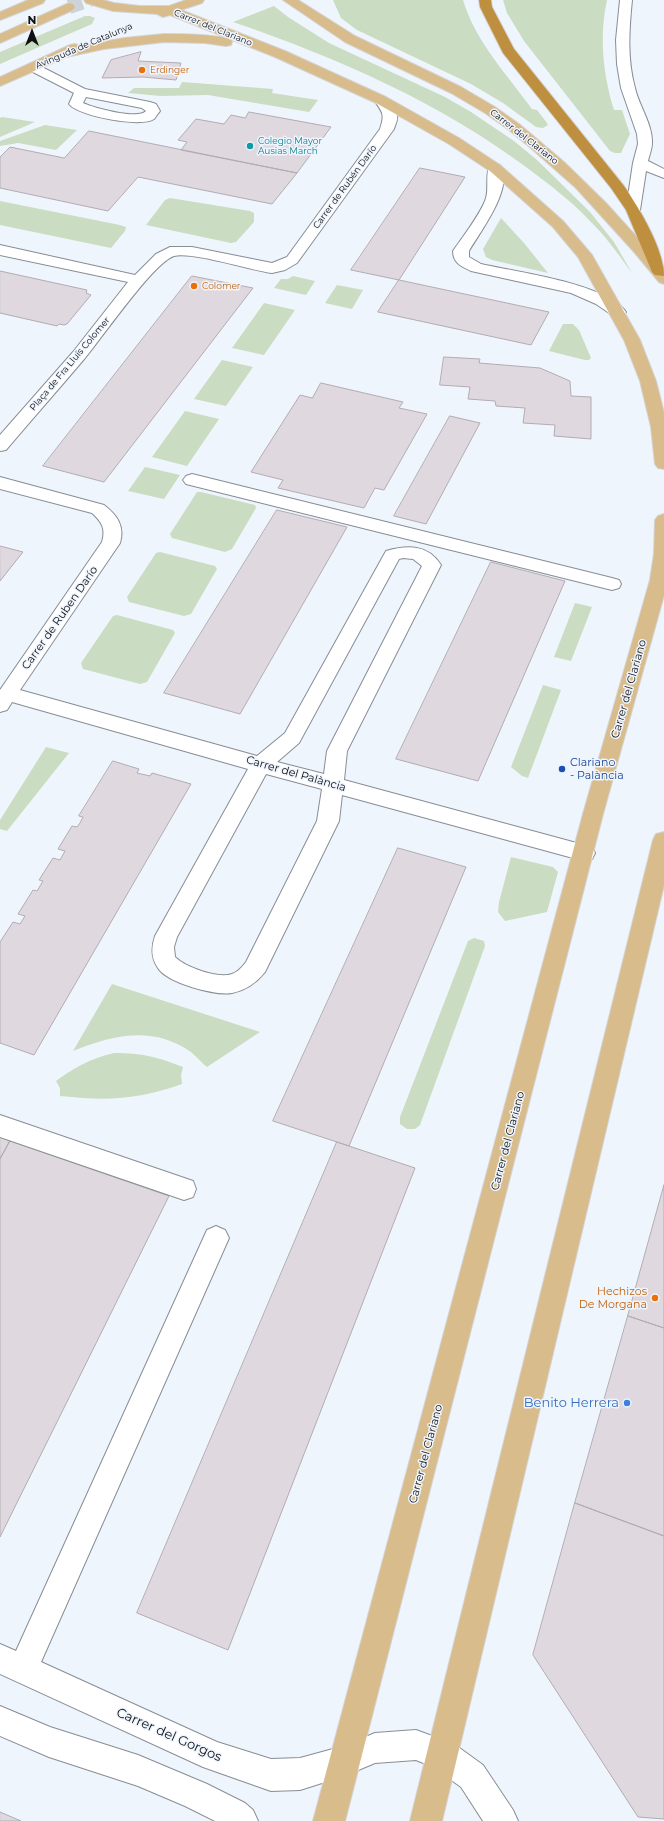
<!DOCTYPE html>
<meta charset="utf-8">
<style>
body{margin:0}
#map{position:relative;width:664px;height:1821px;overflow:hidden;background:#eff5fd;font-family:Montserrat,sans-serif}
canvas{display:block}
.north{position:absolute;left:12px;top:12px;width:40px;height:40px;-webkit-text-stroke:3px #eff5fd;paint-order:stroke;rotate:0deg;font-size:11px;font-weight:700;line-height:16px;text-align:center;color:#0e1013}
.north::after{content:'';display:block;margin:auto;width:14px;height:18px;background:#0e1013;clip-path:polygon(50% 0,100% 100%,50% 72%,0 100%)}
</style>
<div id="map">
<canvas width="664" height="1821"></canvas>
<div class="north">N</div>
</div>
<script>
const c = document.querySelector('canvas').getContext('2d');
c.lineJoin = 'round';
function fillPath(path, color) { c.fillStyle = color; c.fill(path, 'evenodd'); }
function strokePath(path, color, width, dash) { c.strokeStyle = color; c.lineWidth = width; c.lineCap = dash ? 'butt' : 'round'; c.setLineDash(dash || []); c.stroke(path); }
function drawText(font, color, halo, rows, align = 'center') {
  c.font = font + ' Montserrat,sans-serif'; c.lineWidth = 3; c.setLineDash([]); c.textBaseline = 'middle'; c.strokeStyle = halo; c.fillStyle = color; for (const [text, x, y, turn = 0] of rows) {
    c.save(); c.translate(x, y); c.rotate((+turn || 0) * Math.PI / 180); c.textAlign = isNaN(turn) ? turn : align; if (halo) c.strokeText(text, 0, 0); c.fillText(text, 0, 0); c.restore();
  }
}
fillPath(new Path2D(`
 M333 0H463C475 41 508 76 532 109L537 110 547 123 548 125 543 128 536 127 503 103 471 84 357 30 341 18Z
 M503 0H607C599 37 603 74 614 110H622L630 134 621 153H615L610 151 524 41 507 13Z
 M274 6 288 17 329 43 445 97 471 112 514 141 537 160 590 212 614 242 632 273C618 254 605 235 588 219 571 201 550 185 530 170 441 103 338 58 233 22Z
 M85 16H90L95 18 92 24 0 64V52Z
 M182 82 273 89 272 93 318 100 309 112 208 95 161 96 128 93 134 88H179Z
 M2 117 35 122 0 137V118Z
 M45 125 77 130 56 150 18 143 0 146V141Z
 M170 198 250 211 254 213V222L236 242 231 243 146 225 165 200Z
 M0 201 120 225 126 227 125 231 111 248 0 225Z
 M501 218 524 243 548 273 492 260 486 257 483 249Z
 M293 276 315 281 306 295 274 288 281 279H288Z
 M337 285 363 290 352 309 325 303Z
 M264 303 295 310 264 355 232 348Z
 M563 324H573L579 330 591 358 589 360H585L549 351Z
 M222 360 253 367 226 406 194 399Z
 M185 411 219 419 187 466 152 457Z
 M145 467 180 475 164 499 128 491Z
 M197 492H201L255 505 256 508 232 549 225 552 172 538 170 534Z
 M160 552 215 566 217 569 191 614 184 616 129 602 127 597 156 553Z
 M575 603 592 607 571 661 554 657Z
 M117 615 173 630 175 633 147 682 140 684 83 669 81 663 113 616Z
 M543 685 561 690 528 778 522 776 511 767Z
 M46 747 69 753 7 831 0 829V820Z
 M511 857 553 867 558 872 547 912 505 921 498 912 499 902Z
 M474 938 484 941 485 946 420 1125 415 1129H407L400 1124V1117L468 941Z
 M112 984 260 1032 207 1067C202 1063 197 1057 191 1052 152 1025 113 1035 73 1051Z
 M114 1053C143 1053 157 1057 183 1067L181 1075 182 1084C137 1100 107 1101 60 1096V1088L56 1081C77 1066 90 1059 114 1053Z`), '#cadcc2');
const building = new Path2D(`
 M141 52 138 61 181 63 176 80 143 77 102 78 111 60Z
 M249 112 331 127 297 173 181 150 187 142 178 140 196 119 224 124 231 115 245 118Z
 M89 131 297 173 272 204 138 177 108 211 0 188V157L10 147 64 158Z
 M420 168 465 177 399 280 351 270Z
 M0 271 87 290 86 293 91 295 67 324 64 325 59 324 57 326 0 313Z
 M192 276 253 288 104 482 43 466Z
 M399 280 549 312 531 345 378 312Z
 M444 357 480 359 479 363 540 368 570 381 571 396 591 397V439L554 436 555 425 523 423 525 408 496 406 495 401 468 399 470 387 440 385Z
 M321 383 403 402 399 408 427 414 384 490 375 488 364 508 278 488 283 480 251 472 300 395 312 398Z
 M450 416 480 423 426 524 394 516Z
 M277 510 347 527 240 714 164 693Z
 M0 546 23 552 0 581Z
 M491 562 565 581 478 781 396 759Z
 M113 761 139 769 137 773 150 776 152 773 191 784 34 1055 0 1043V942L13 922 20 924 25 916 18 914 33 890 37 891 43 881 39 880 53 858 60 860 65 851 58 849 72 826 77 827 80 823 83 817 79 816Z
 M398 848 466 867 349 1146 273 1121Z
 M0 1137 10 1141 0 1159Z
 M10 1141 169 1196 0 1537V1159Z
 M337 1142 415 1168 228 1650 137 1613Z
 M664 1185V1328L628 1316Z
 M628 1316 664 1328V1536L575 1503Z
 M575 1503 664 1536V1819L638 1817 533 1655Z
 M0 1812 21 1821H0Z`);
fillPath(building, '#dfd8df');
strokePath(building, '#b2abb3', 1);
strokePath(new Path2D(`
 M69 7 90 0`), '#cdd3da', 14, [14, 7]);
const lane = new Path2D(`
 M34 63 85 89 150 102 156 104 160 111C158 113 156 117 154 119 141 128 78 116 69 104L74 93 29 70 27 67 29 64ZM86 97 142 108 146 111C138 120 94 108 83 103Z`);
const street = new Path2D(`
 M620 0H632C629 30 627 59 635 88 639 106 653 125 652 143 652 149 649 156 648 161L664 169V178L646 171 640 210 638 213 633 214 628 213 626 210 633 163 638 144 637 134 621 88 617 64 616 40Z
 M381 96C388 98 396 108 397 116 398 120 395 125 394 129L297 263 285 270 272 273C250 270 191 251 174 256 153 263 102 338 85 358 59 389 32 419 6 450L0 451V435L73 352 128 282 0 255V245L135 275 156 254 170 247H192L272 263 287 257 380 129C385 114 383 113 374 100L376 97Z
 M495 164 500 165C515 187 480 232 469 251V257L481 264C515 272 606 283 626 312L624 315 618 317 612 315 596 304 571 293 471 271C461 266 453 263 453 251 462 238 482 212 486 198 489 189 485 172 490 165Z
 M192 474 612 578 619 580 621 584 619 588 612 590 186 484 183 480 186 476Z
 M0 477 104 505C117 515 125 526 120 543L20 690 257 756 285 733 386 551C407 545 428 544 441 565L347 751 344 780 584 845 592 847 595 853 592 859 584 861 342 795 339 821 265 972C256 983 246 990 232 993 216 996 167 983 158 968 151 958 151 948 155 936L248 769 12 702 7 710 0 712V690L102 542C106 529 102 522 92 513L0 489ZM403 558 413 559 422 566 327 751 324 774 277 762 299 743 399 559ZM266 774 322 789 317 821 246 962C243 966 238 972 232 974 218 979 185 967 175 957L174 947 177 937Z
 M0 1115 193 1181 196 1189 193 1197 184 1200 0 1137Z
 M216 1226 225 1230 229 1238 41 1662 217 1742 271 1759 300 1758 344 1746 375 1733 416 1730 454 1744 483 1765 513 1810 518 1821H483L461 1787 433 1767 416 1760 375 1763 344 1776 300 1790 271 1791 203 1767 0 1674V1644L16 1651 207 1230Z
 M0 1706 50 1727 138 1755 207 1784 245 1803 253 1810 258 1821H215L185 1806 138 1786 49 1757 0 1736Z`);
const primary = new Path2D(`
 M28 0H45L43 3 0 20V12Z
 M84 0H103L114 3 140 6H169L186 0H204L202 3 181 10 285 51 386 97 459 138 500 165 563 221 592 255 640 340 656 381 664 413V469L658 468 655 464 651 427 640 381 624 340 578 257 553 227 490 171 449 144 376 103 275 57 170 15 163 17 157 14 113 11 86 3Z
 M283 0H298L355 36 461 87 495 107 519 124 564 162 606 203 664 267V284L659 282 635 253 576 188 532 149 509 130 485 113 451 93 345 42Z
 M69 3 73 4 75 7 73 10 0 43V34Z
 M164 34C186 34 209 34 231 39L232 42 231 45 226 46 205 43 164 42 104 49 66 57 0 86V77L70 45 75 44 80 46 124 38Z
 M664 514V595L603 814 345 1821H313L583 814 650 580 654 554 655 520 658 516Z
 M664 832V885L442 1821H410L653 840 656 834Z`);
const highway = new Path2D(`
 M479 0H491L492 7 514 49 624 186C639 208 664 249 664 276L655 275 652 272 626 210 611 188 503 53 480 7Z`);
strokePath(lane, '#888d95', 2);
strokePath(street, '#888d95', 2);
strokePath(primary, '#d4d4d5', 2);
strokePath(highway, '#d4d4d5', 2);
fillPath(lane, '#fff');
fillPath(street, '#fff');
fillPath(primary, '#d9bc8c');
fillPath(highway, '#bf8f40');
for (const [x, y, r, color] of [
 [142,70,4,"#e8710a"],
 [250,146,4,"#0f9aa8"],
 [194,286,4,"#e8710a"],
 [562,769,4,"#1a4fb4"],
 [655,1298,4,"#e8710a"],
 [627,1403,4,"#3f7fe0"]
]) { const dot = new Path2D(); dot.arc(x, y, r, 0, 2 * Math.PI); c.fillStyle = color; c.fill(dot); strokePath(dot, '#eff5fd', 1.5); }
drawText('9px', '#0e1013', '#eff5fd', [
 ["Carrer del Clariano",213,28,22],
 ["Avinguda de Catalunya",84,46,-23],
 ["Carrer del Clariano",524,137,38],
 ["Carrer de Rubén Darío",345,187,-54],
 ["Plaça de Fra Lluís Colomer",70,364,-50]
]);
drawText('9px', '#c56008', '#eff5fd', [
 ["Erdinger",150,70],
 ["Colomer",202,286]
], 'left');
drawText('9px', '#0d838f', '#eff5fd', [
 ["Colegio Mayor",258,141],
 ["Ausias March",258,151]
], 'left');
drawText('11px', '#0e1013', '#eff5fd', [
 ["Carrer de Ruben Darío",60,618,-55],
 ["Carrer del Clariano",629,689,-74],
 ["Carrer del Palància",296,774,16],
 ["Carrer del Clariano",508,1141,-75],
 ["Carrer del Clariano",426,1454,-75]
]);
drawText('11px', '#164399', '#eff5fd', [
 ["Clariano",570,763],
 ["- Palància",570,776]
], 'left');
drawText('11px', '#c56008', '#eff5fd', [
 ["Hechizos",647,1292],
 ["De Morgana",647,1305]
], 'right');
drawText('13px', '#366cbe', '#eff5fd', [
 ["Benito Herrera",619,1403]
], 'right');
drawText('13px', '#0e1013', '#eff5fd', [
 ["Carrer del Gorgos",169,1735,24]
]);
</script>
